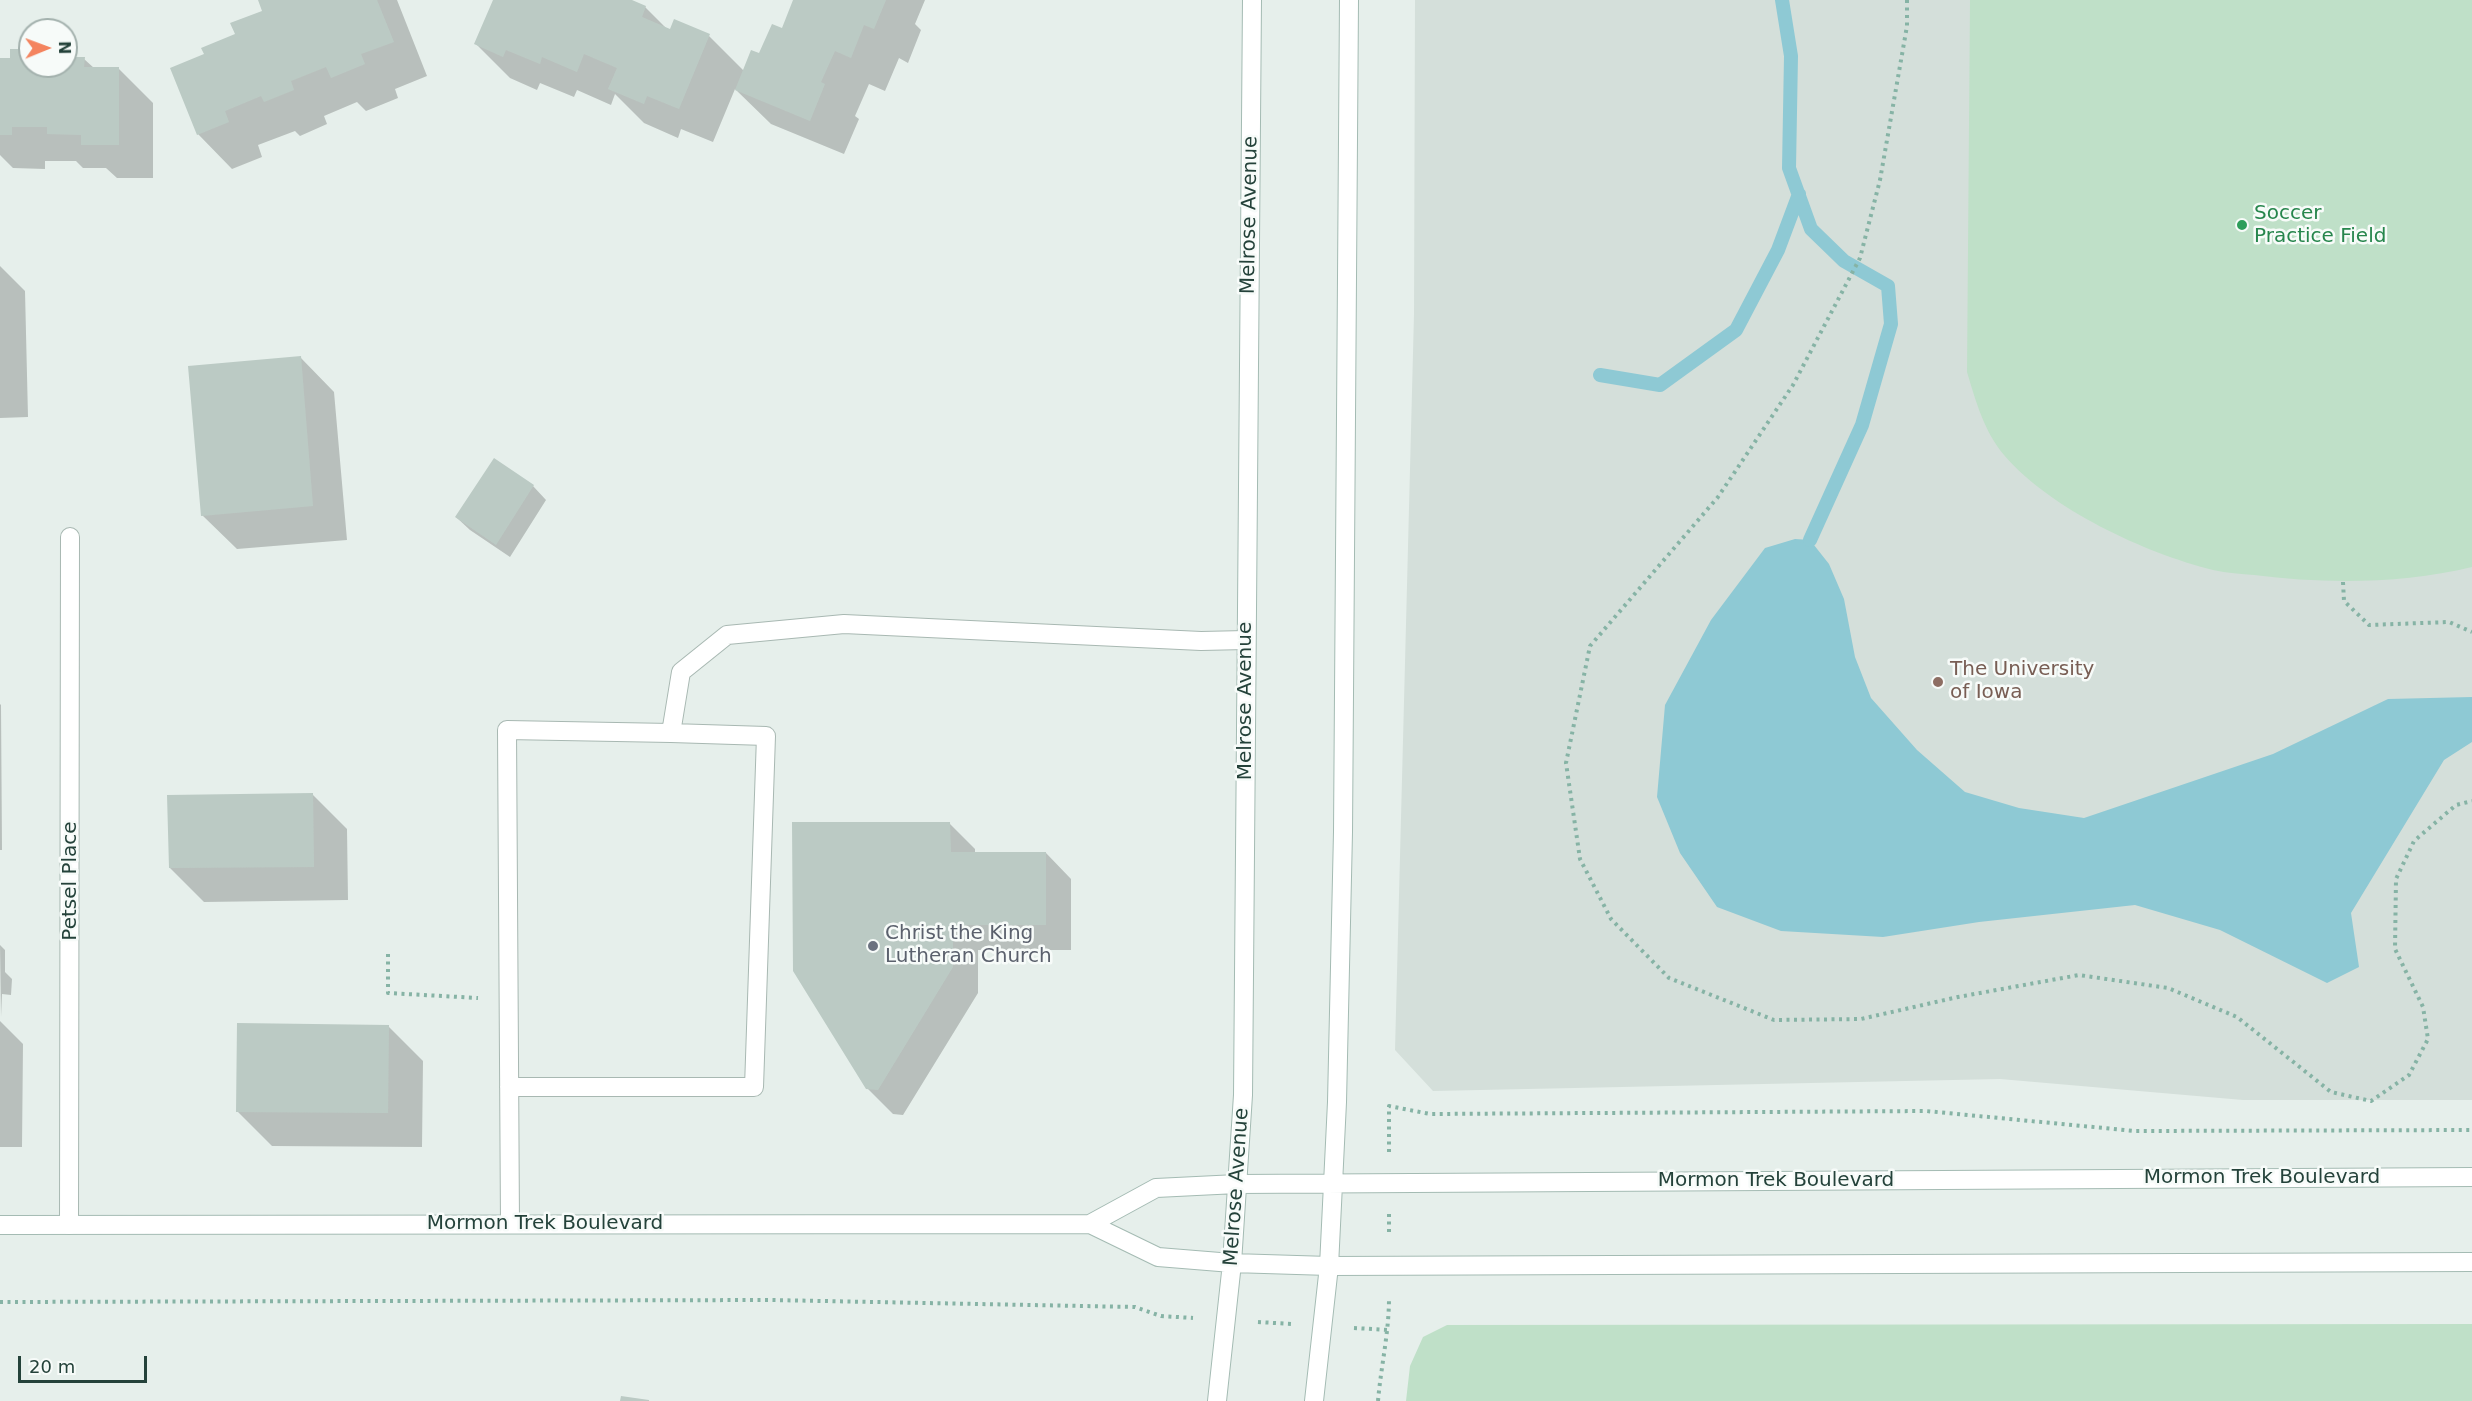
<!DOCTYPE html>
<style>
body{margin:0}
#map{position:relative;width:2472px;height:1401px;overflow:hidden;background:#e6efeb;font-family:"DejaVu Sans",sans-serif}
canvas{display:block}
.north{position:absolute;left:18px;top:18px;width:60px;height:60px;box-sizing:border-box;background:#f7fbf9;border:2px solid #a3b1ad;border-radius:50%;rotate:89deg;font-size:16px;font-weight:700;line-height:24px;text-align:center;color:#24423a}
.north::after{content:'';display:block;margin:auto;width:21px;height:27px;background:#f4845f;clip-path:polygon(50% 0,100% 100%,50% 72%,0 100%)}
.scale{position:absolute;left:18px;top:1356px;width:129px;height:27px;box-sizing:border-box;border:3px solid #24423a;border-top:0;padding-left:8px;font-size:18px;line-height:21px;white-space:nowrap;color:#24423a;-webkit-text-stroke:4px #f7fbf9;paint-order:stroke}
</style>
<div id="map">
<canvas width="2472" height="1401"></canvas>
<div class="north">N</div>
<div class="scale">20 m</div>
</div>
<script>
const c = document.querySelector('canvas').getContext('2d');
c.lineJoin = 'round';
function fillPath(path, color) { c.fillStyle = color; c.fill(path, 'evenodd'); }
function strokePath(path, color, width, dash) { c.strokeStyle = color; c.lineWidth = width; c.lineCap = dash ? 'butt' : 'round'; c.setLineDash(dash || []); c.stroke(path); }
function drawText(font, color, halo, rows, align = 'center') {
  c.font = font + ' "DejaVu Sans",sans-serif'; c.lineWidth = 5; c.setLineDash([]); c.textBaseline = 'middle'; c.strokeStyle = halo; c.fillStyle = color; for (const [text, x, y, turn = 0] of rows) {
    c.save(); c.translate(x, y); c.rotate((+turn || 0) * Math.PI / 180); c.textAlign = isNaN(turn) ? turn : align; if (halo) c.strokeText(text, 0, 0); c.fillText(text, 0, 0); c.restore();
  }
}
fillPath(new Path2D(`
 M1415 0H2472V1100H2243L2000 1079 1433 1091 1395 1050 1414 314Z`), '#d4dfda');
fillPath(new Path2D(`
 M1970 0H2472V567C2402 584 2325 584 2254 575 2241 574 2227 573 2213 570 2145 553 2050 509 2004 455 1984 431 1976 402 1967 372Z
 M2472 1324V1401H1406L1410 1366 1423 1337 1447 1325Z`), '#bfe0c8');
fillPath(new Path2D(`
 M1795 539 1810 540 1829 564 1844 599 1855 657 1871 698 1917 750 1965 792 2019 808 2084 818 2273 754 2388 699 2472 697V742L2444 760 2351 913 2359 967 2327 983 2220 930 2135 905 1979 922 1883 937 1781 931 1717 907 1680 853 1657 797 1665 705 1711 620 1765 548Z`), '#8ec9d4');
fillPath(new Path2D(`
 M264 0H397L427 76 395 89 398 98 366 111 357 102 324 116 327 124 300 136 295 131 258 145 262 157 232 169 198 134 206 55 237 35 264 11Z
 M494 0H628L645 7 667 29 709 36 744 71 783 30 794 0H925L915 24 921 30 908 63 899 58 885 91 869 84 855 116 859 119 844 154 771 124 735 89 713 142 681 129 678 138 644 123 615 94 611 105 577 90 574 97 540 83 537 90 510 78 476 44Z
 M30 51V66H66V59H84L94 68 119 69 153 103V178H117L106 168H83L76 161H45V169L13 168 0 155V60H12Z
 M0 266 25 291 28 417 0 418Z
 M300 357 334 392 347 540 237 549 202 515Z
 M494 460 533 486 546 500 510 557 470 530 456 517Z
 M0 704 1 705 2 850H0Z
 M313 795 347 829 348 900 204 902 170 868Z
 M950 824 975 849V853H1046L1071 879V950H978V993L903 1115 893 1114 867 1088Z
 M0 945 5 950V972L12 979 11 995 2 994 1 1017Z
 M0 1021 23 1044 22 1147H0Z
 M388 1026 423 1061 422 1147 272 1146 237 1111Z`), '#0003');
strokePath(new Path2D(`
 M1782 0 1791 56 1789 168 1811 229 1844 261 1888 286 1891 324 1862 425 1810 540
 M1600 375 1660 385 1736 330 1778 250 1799 194`), '#8ec9d4', 14);
fillPath(new Path2D(`
 M258 0H377L394 42 361 54 365 64 331 78 326 67 291 81 294 90 264 102 261 96 225 111 229 122 197 135 170 68 204 54 201 48 235 34 230 23 262 11Z
 M493 0H632L646 6 642 17 670 29 674 19 710 34 679 109 647 96 644 104 608 89 617 68 584 54 577 72 542 57 540 64 506 50 503 57 474 44Z
 M793 0H886L874 29 864 25 851 58 835 51 821 82 825 84 810 121 735 90 751 50 759 53 772 24 782 28Z
 M10 49H30V66H66V57H85L84 67H119V145H81V135L47 134V127H12V135H0V58H10Z
 M301 356 313 506 201 516 188 366Z
 M494 458 534 485 496 545 455 517Z
 M313 793 314 867 169 868 167 795Z
 M792 822H950L951 852H1046V925H953V967L878 1090 866 1089 793 971Z
 M237 1023 389 1025 388 1113 236 1112Z
 M621 1396 649 1400V1401H620Z`), '#bbcac4');
const lane = new Path2D(`
 M509 1087H754L766 736 671 733
 M510 1224 507 730 671 733 681 672 727 635 844 624 1201 641 1246 640`);
const street = new Path2D(`
 M69 1225 70 537`);
const secondary = new Path2D(`
 M1090 1224 1156 1188 1237 1184 2472 1177
 M0 1225 1090 1224 1158 1257 1232 1263 1329 1266 2472 1262
 M1217 1401 1232 1263 1243 1095 1252 0
 M1314 1401 1329 1266 1337 1102 1343 832 1349 0`);
strokePath(lane, '#a8b8b2', 20);
strokePath(street, '#a8b8b2', 20);
strokePath(secondary, '#a4bbb3', 20);
strokePath(new Path2D(`
 M1907 0V26L1880 180 1860 258 1793 385 1718 497 1590 646 1566 763 1580 859 1611 919 1669 978 1774 1020 1861 1019 1958 997 2079 975 2168 988 2237 1017 2331 1092 2371 1101 2409 1075 2428 1039 2423 1007 2395 949 2396 879 2414 841 2456 805 2472 801
 M2343 582 2344 601 2369 625 2449 622 2472 632
 M388 954V993L478 998
 M1389 1152V1106L1430 1114 1926 1111 2135 1131 2472 1130
 M1389 1214V1236
 M0 1302 770 1300 1135 1307 1161 1316 1193 1318
 M1258 1322 1292 1324
 M1354 1328 1389 1330
 M1378 1401C1381 1366 1389 1333 1389 1298`), '#86b3a5', 4, [3, 4.5]);
strokePath(lane, '#fff', 18);
strokePath(street, '#fff', 18);
strokePath(secondary, '#fff', 18);
for (const [x, y, r, color] of [
 [2242,225,6,"#2e9e5b"],
 [1938,682,6,"#8d6e63"],
 [873,946,6,"#6b7280"]
]) { const dot = new Path2D(); dot.arc(x, y, r, 0, 2 * Math.PI); c.fillStyle = color; c.fill(dot); strokePath(dot, '#f7fbf9', 2); }
drawText('20px', '#27864d', '#f7fbf9', [
 ["Soccer",2254,214],
 ["Practice Field",2254,237]
], 'left');
drawText('20px', '#24423a', '#f7fbf9', [
 ["Melrose Avenue",1250,215,-89],
 ["Melrose Avenue",1246,701,-90],
 ["Petsel Place",71,881,-90],
 ["Mormon Trek Boulevard",2262,1178],
 ["Mormon Trek Boulevard",1776,1181],
 ["Melrose Avenue",1237,1187,-86],
 ["Mormon Trek Boulevard",545,1224]
]);
drawText('20px', '#785e54', '#f7fbf9', [
 ["The University",1950,670],
 ["of Iowa",1950,693]
], 'left');
drawText('20px', '#5b616d', '#f7fbf9', [
 ["Christ the King",885,934],
 ["Lutheran Church",885,957]
], 'left');
</script>
